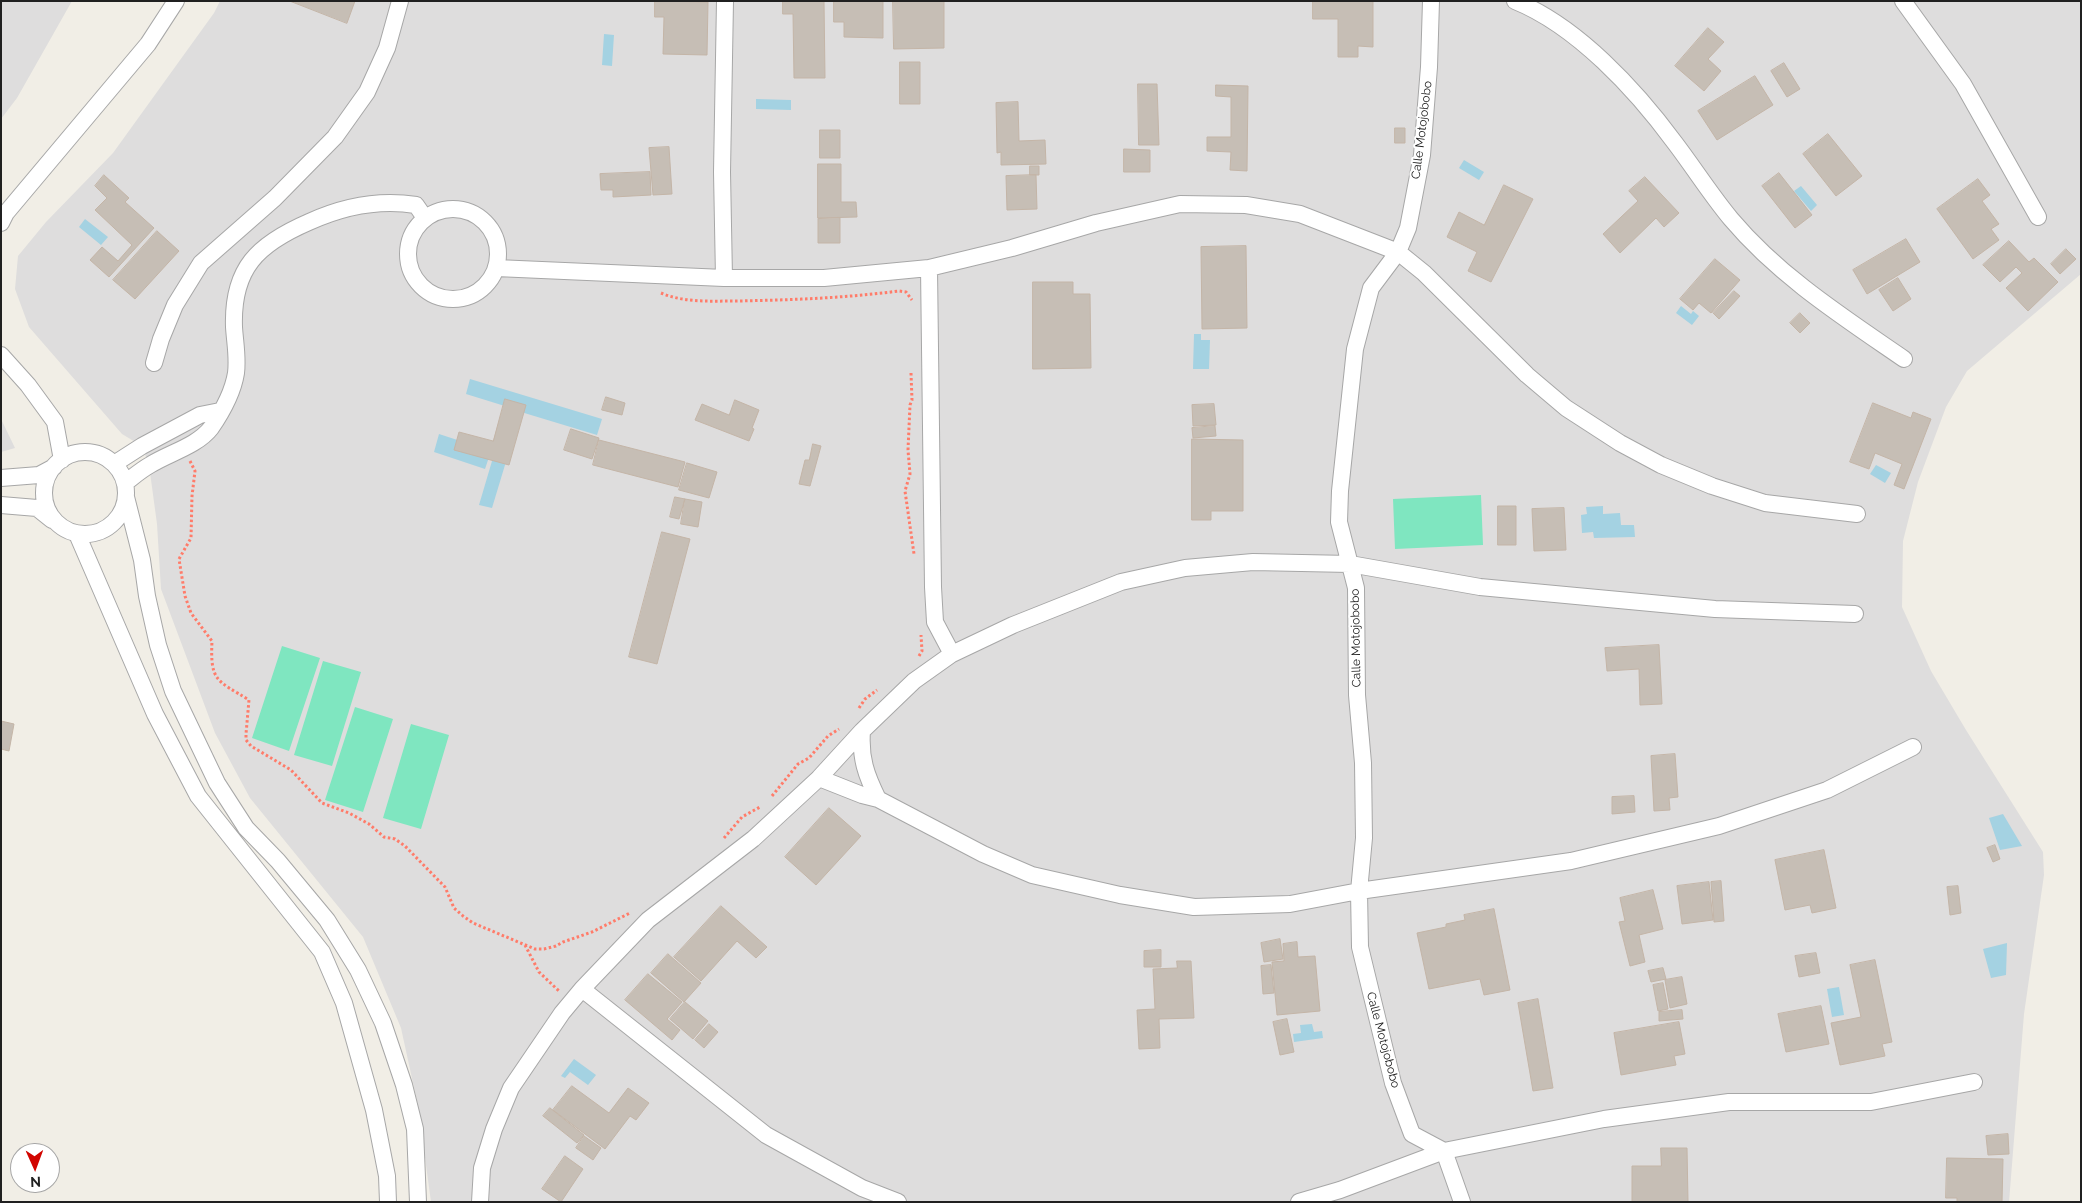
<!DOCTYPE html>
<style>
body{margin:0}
#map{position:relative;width:2082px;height:1203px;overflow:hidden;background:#f1eee6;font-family:Raleway,sans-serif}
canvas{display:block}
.frame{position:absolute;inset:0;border:2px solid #202020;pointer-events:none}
.north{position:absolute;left:10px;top:1143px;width:50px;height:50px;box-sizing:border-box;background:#fff;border:1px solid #a6a6a6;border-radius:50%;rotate:178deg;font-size:14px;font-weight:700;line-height:20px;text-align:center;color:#202020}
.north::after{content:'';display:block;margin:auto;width:18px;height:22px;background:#d10500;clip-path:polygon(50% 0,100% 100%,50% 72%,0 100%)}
</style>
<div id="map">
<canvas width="2082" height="1203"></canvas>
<div class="frame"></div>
<div class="north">N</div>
</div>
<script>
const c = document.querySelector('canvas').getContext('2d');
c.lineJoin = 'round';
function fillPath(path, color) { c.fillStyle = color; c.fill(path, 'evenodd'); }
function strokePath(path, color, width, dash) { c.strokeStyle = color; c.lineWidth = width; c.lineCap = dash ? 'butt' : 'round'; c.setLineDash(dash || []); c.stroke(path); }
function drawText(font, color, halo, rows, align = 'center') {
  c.font = font + ' Raleway,sans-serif'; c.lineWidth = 4; c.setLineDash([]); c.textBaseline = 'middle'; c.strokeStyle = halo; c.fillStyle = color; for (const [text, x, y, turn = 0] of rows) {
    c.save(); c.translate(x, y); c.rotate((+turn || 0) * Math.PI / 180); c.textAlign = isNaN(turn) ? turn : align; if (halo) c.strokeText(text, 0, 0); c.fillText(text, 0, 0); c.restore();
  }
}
fillPath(new Path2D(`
 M1 1H72L17 98 1 119Z
 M220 1H2081V274L1967 371 1946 407 1918 482 1903 541 1902 607 1931 671 1966 730 2043 852 2044 875 2024 1014 2009 1202H431L418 1106 401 1028 363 937 250 798 215 733 161 589 157 524 149 465 142 446 122 434 29 327 15 289 18 256 46 222 113 153 214 13Z
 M1 419 15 448 1 452Z`), '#dedddd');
fillPath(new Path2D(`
 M1481 495 1483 545 1395 549 1393 499Z
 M282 646 320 658 289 751 252 738Z
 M323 661 361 672 332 766 294 755Z
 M355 707 393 719 363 812 325 800Z
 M411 724 449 735 421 829 383 818Z`), '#7fe6c0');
fillPath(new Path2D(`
 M604 34 614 35 612 66 602 65Z
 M756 99 791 100V110L756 109Z
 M1464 160 1484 172 1479 180 1459 168Z
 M1801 186 1817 205 1811 211 1794 191Z
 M85 219 108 237 101 245 79 227Z
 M1681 306 1691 314 1693 311 1699 316 1692 325 1676 313Z
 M1194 334H1201V340H1210L1209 369H1193Z
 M470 379 602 419 597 435 521 412 492 508 479 505 508 407 466 394Z
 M439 434 491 451 485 469 434 452Z
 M1876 465 1891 473 1885 483 1870 474Z
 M1603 506V514L1620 513 1621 525H1634L1635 537 1594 538 1593 532 1582 533 1581 515 1587 514 1586 507Z
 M2003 814 2022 846 2000 850 1989 818Z
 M2007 943 2006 975 1991 978 1983 949Z
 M1839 987 1844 1015 1832 1017 1827 989Z
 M1312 1024 1314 1032 1322 1031 1323 1038 1294 1042 1293 1034 1301 1033 1300 1025Z
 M574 1059 596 1075 588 1085 570 1072 565 1078 561 1076Z`), '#a4d2e2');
const building = new Path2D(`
 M290 1H355L347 23Z
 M655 1 708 2 707 55 663 54 664 17H655Z
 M783 1H824L825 78H794L793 14H783Z
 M834 1H883V38L844 37V22H834Z
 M893 1H944V48L894 49Z
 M1313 1H1373V47L1358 46V57H1338V19H1313Z
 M1708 28 1724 42 1708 59 1721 71 1704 91 1675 66Z
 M900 62H920V104H900Z
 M1784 63 1800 89 1787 97 1771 71Z
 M1755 76 1773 105 1717 140 1698 111Z
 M1138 84H1157L1159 145H1139Z
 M1216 85 1248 86 1247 171 1230 170 1231 152 1207 151V137H1231V97L1216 96Z
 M1018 102 1019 141 1045 140 1046 164 1001 165V152L997 153 996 103Z
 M1395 128H1405V143H1395Z
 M820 130H840V158H820Z
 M1828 134 1862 176 1836 196 1803 154Z
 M669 147 672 194 653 195 649 148Z
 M1124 149 1150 150V172H1124Z
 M818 164H841V202H856L857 217 818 218Z
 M1030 166H1039V175H1030Z
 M650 172 651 195 613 197V190H601L600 174Z
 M1779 173 1812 215 1795 228 1762 186Z
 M104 175 129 198 125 202 154 228 109 277 90 260 102 247 118 261 132 245 95 210 107 198 95 186Z
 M1036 175 1037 209 1007 210 1006 176Z
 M1645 177 1679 213 1664 227 1656 218 1620 253 1603 234 1638 201 1629 191Z
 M1978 179 1990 195 1982 201 1999 224 1991 229 1999 240 1973 259 1937 209Z
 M1504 185 1533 199 1491 282 1468 271 1477 252 1447 237 1459 212 1484 225Z
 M840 218V243H818V219Z
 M157 231 179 251 135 299 113 280Z
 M1906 239 1920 262 1867 294 1853 270Z
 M2009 241 2029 262 2034 258 2058 282 2028 311 2006 288 2022 273 2016 267 2000 282 1983 265Z
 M1246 246 1247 328 1202 329 1201 247Z
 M2066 249 2076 259 2060 274 2051 264Z
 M1715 259 1740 280 1711 313 1699 303 1693 310 1680 299Z
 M1898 278 1911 299 1893 311 1879 290Z
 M1033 282H1073V294H1090L1091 368 1033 369Z
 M1734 291 1740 296 1719 319 1713 313Z
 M1800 313 1810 323 1800 333 1790 323Z
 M606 397 625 403 622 415 602 410Z
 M505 399 526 405 509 465 454 450 459 432 493 441Z
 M735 400 759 410 752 428 754 429 749 441 695 420 702 404 729 415Z
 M1873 403 1911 418 1913 412 1931 419 1904 489 1894 485 1902 464 1875 453 1869 469 1850 462Z
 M1214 404 1216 425 1193 426 1192 405Z
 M1215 426 1216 436 1193 438 1192 428Z
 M571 429 599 438 592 459 564 450Z
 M1192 439 1243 440V511H1211V520H1192Z
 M599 440 685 462 678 487 593 465Z
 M813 444 821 446 810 486 799 484 805 460H809Z
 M687 463 717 472 709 498 679 490Z
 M675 497 685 499 679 519 670 517Z
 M685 499 702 502 698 527 681 524Z
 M1498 506H1516V545H1498Z
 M1564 508 1566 550 1534 551 1532 509Z
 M662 532 690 539 657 664 629 657Z
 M1659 645 1662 704 1640 705 1639 669 1607 671 1605 648Z
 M1 721 14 724 9 751 1 749Z
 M1675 754 1678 797 1669 798 1670 810 1654 811 1651 756Z
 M1634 796 1635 812 1612 814V797Z
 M829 808 861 836 816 885 785 857Z
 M1995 845 2000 859 1993 862 1987 848Z
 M1824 850 1836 908 1812 913 1810 905 1785 910 1775 860Z
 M1721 881 1724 921 1714 922 1711 882Z
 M1709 882 1713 920 1682 924 1677 886Z
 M1958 886 1961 913 1950 915 1947 887Z
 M1653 890 1663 929 1639 935 1645 962 1630 966 1619 922 1625 921 1620 898Z
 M721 906 767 947 756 958 737 941 701 981 674 957Z
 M1494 909 1510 990 1484 995 1480 979 1429 989 1417 933 1446 927V924L1465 920 1464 915Z
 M1280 939 1283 959 1264 962 1261 943Z
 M1297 942 1298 957 1315 956 1320 1011 1277 1015 1272 962 1284 961 1283 944Z
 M1161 950V967H1144V951Z
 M1816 953 1820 973 1799 977 1795 956Z
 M668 954 701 983 684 1002 651 973Z
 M1875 960 1892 1042 1882 1044 1885 1056 1840 1065 1831 1023 1861 1017 1850 965Z
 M1177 961H1191L1194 1018 1159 1019 1160 1048 1139 1049 1137 1010 1155 1009 1153 969 1177 968Z
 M1271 965 1274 993 1263 994 1261 966Z
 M1663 968 1666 979 1651 982 1648 971Z
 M648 974 682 1002 667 1019 680 1030 672 1040 625 1000Z
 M1682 977 1687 1004 1670 1008 1665 980Z
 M1663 983 1668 1009 1658 1011 1653 985Z
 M1538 999 1553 1088 1533 1091 1518 1003Z
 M685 1002 708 1021 693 1039 670 1019Z
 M1821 1006 1829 1044 1786 1052 1778 1014Z
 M1682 1010 1683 1019 1659 1021V1012Z
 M1287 1019 1294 1052 1280 1055 1273 1022Z
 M1679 1022 1685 1054 1674 1056 1676 1065 1621 1075 1614 1033Z
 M709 1024 718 1032 704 1048 695 1040Z
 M572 1086 609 1113 628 1088 649 1103 636 1120 630 1116 605 1149 553 1110Z
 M550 1108 584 1135 577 1143 543 1116Z
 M2008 1134 2009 1154 1988 1155 1986 1136Z
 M584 1136 601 1148 593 1160 576 1148Z
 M1661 1148H1687L1688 1202H1632V1166H1661Z
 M565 1156 583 1169 561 1202 542 1189Z
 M1947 1158 2003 1159 2002 1202H1957V1198H1946Z`);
fillPath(building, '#c6beb5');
strokePath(building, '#c4b5a7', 1);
const minor = new Path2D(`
 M1431 1 1429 67 1422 155 1408 228 1398 252 1371 288 1355 349 1340 491 1339 522 1356 588 1357 695 1363 763 1364 838 1359 891 1360 947 1393 1083 1412 1134 1444 1151 1462 1202
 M1515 1C1577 26 1636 90 1675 143 1694 168 1711 195 1731 219 1779 276 1843 317 1904 359
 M1903 1 1963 84 2038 217
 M408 254a45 45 0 1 1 90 0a45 45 0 1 1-90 0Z
 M1 223 6 213 148 44 176 1
 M496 268 724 278H824L929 268 1012 248 1096 223 1180 204 1246 205 1300 214 1398 252 1424 273 1527 375 1566 408 1620 443 1661 465 1712 486 1765 503 1857 514
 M929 268 933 587 935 622 952 654
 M724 278 722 172 725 1
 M1 355 28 385 55 422 62 460
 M154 363 161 339 175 305 201 263 275 198 335 137 367 92 387 48 400 1
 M44 493a41 41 0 1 1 82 0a41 41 0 1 1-82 0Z
 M114 464 142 446 200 415 220 411
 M1 478 39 475 54 467
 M125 483C133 477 141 470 150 465 169 453 197 446 211 428 222 412 233 392 236 373 238 357 235 343 234 327 232 268 258 244 309 222 344 206 378 199 416 205L425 218
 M126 497 142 560 147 596 158 645 173 691 217 783 246 828 278 861 327 920 358 970 383 1023 404 1085 415 1129 418 1202
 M1 505 37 508 52 520
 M77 534 155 714 198 796 322 952 344 1003 374 1110 387 1176 388 1202
 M862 731C860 758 866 775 878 799
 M819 778 862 795 878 799 983 854 1032 875 1120 895 1194 907 1290 904 1359 891 1571 861 1719 826 1827 790 1913 747
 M582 989 766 1135 862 1188 898 1202
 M480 1202 482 1168 494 1129 511 1088 562 1013 582 989 648 920 753 839 819 778 862 731 914 681 952 654 1013 625 1121 582 1185 568 1253 562 1350 564 1480 587 1715 609 1855 614
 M1299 1202 1340 1190 1444 1151 1604 1119 1729 1102H1871L1974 1082`);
strokePath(minor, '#a7a7a7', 18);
strokePath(new Path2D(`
 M661 293C685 303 711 301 737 301 791 300 845 298 899 291L906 292 912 300
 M911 373 912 400 910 405 908 450 910 474 905 491 914 554
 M190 461 195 471 192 496 191 538 179 559 185 596 191 613 212 641C210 682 217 680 249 700L246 734V740L251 746 291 770 322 803 349 813 369 824 384 837 395 839 405 846 445 887 454 908 463 916 473 923 535 949H544L556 946 563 942 592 932 630 913
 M919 656 922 651 921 635
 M859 708 865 699 877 690
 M772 796 798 764 809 758 828 736 839 729
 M724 838 742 817 760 807
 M525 945 539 972 560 992`), '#ff7c6a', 3, [2.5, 2.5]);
strokePath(minor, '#fff', 16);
drawText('12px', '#202020', '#fff', [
 ["Calle Motojobobo",1422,130,-83],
 ["Calle Motojobobo",1356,638,-91],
 ["Calle Motojobobo",1383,1040,75]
]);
</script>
